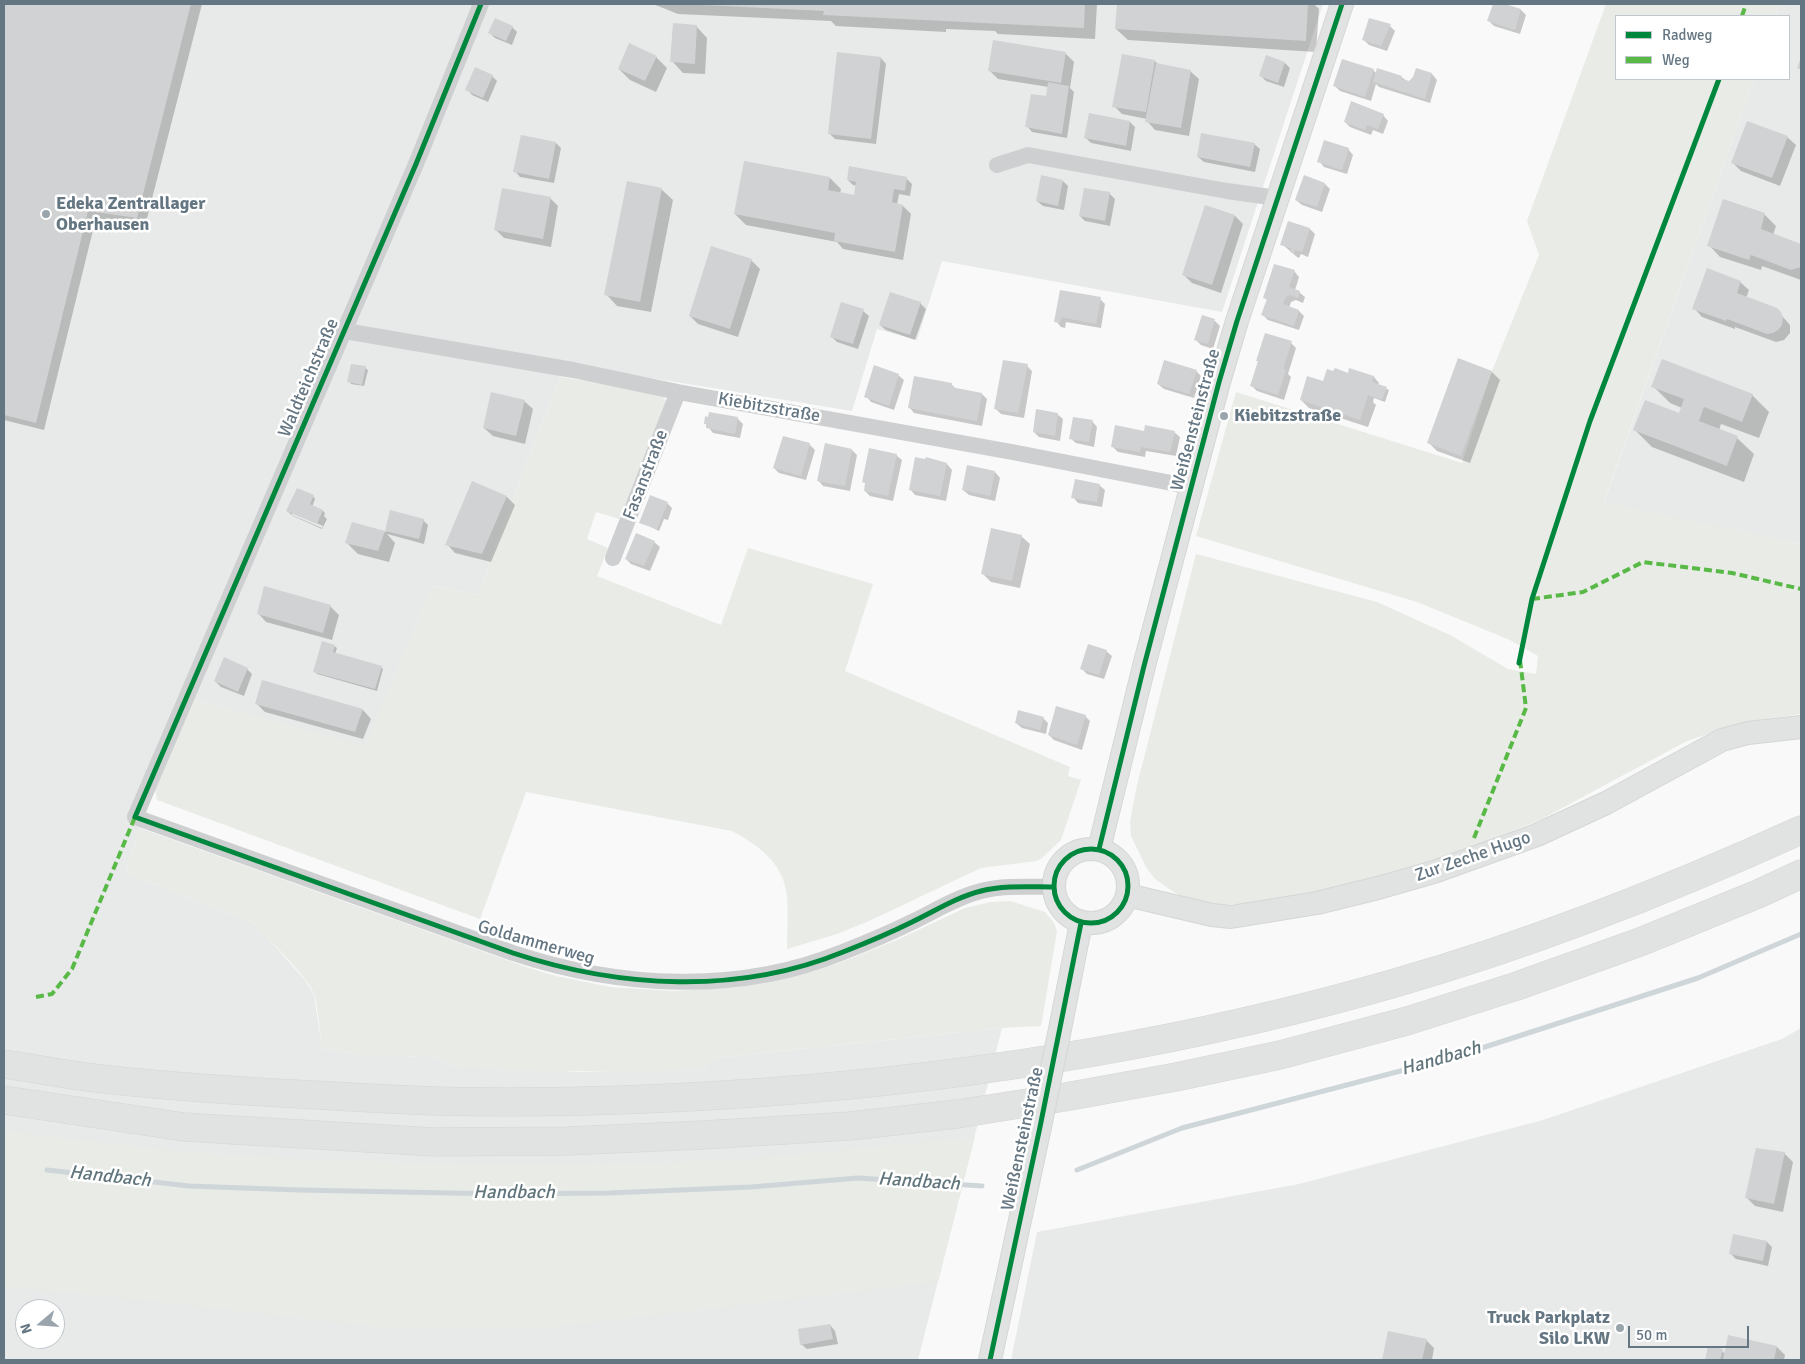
<!DOCTYPE html>
<meta charset="utf-8">
<style>
body{margin:0}
#map{position:relative;width:1805px;height:1364px;overflow:hidden;background:#f9f9f9;font-family:Signika,sans-serif}
canvas{display:block}
.frame{position:absolute;inset:0;border:5px solid #657683;pointer-events:none}
.legend{position:absolute;left:1615px;top:15px;width:175px;height:65px;box-sizing:border-box;background:#fff;border:1px solid #c1c8cd;margin:0;padding:6px 9px;list-style:none;font-size:15px;color:#657683}
.legend li{display:flex;align-items:center;gap:10px;height:25px}
.legend b{width:25px;border:1px solid #c1c8cd}
.north{position:absolute;left:15px;top:1299px;width:50px;height:50px;box-sizing:border-box;background:#fff;border:1px solid #c1c8cd;border-radius:50%;rotate:252deg;font-size:14px;font-weight:700;line-height:20px;text-align:center;color:#657683}
.north::after{content:'';display:block;margin:auto;width:18px;height:22px;background:#99a4ac;clip-path:polygon(50% 0,100% 100%,50% 72%,0 100%)}
.scale{position:absolute;left:1628px;top:1326px;width:121px;height:22px;box-sizing:border-box;border:2px solid #657683;border-top:0;padding-left:6px;font-size:15px;line-height:18px;white-space:nowrap;color:#657683;-webkit-text-stroke:4px #fff;paint-order:stroke}
</style>
<div id="map">
<canvas width="1805" height="1364"></canvas>
<div class="frame"></div>
<ul class="legend">
<li><b style="height:6px;background:#00873e"></b>Radweg</li>
<li><b style="height:6px;background:#58b947"></b>Weg</li>
</ul>
<div class="north">N</div>
<div class="scale">50 m</div>
</div>
<script>
const c = document.querySelector('canvas').getContext('2d');
c.lineJoin = 'round';
function fillPath(path, color) { c.fillStyle = color; c.fill(path, 'evenodd'); }
function strokePath(path, color, width, dash) { c.strokeStyle = color; c.lineWidth = width; c.lineCap = dash ? 'butt' : 'round'; c.setLineDash(dash || []); c.stroke(path); }
function drawText(font, color, halo, rows, align = 'center') {
  c.font = font + ' Signika,sans-serif'; c.lineWidth = 5; c.setLineDash([]); c.textBaseline = 'middle'; c.strokeStyle = halo; c.fillStyle = color; for (const [text, x, y, turn = 0] of rows) {
    c.save(); c.translate(x, y); c.rotate((+turn || 0) * Math.PI / 180); c.textAlign = isNaN(turn) ? turn : align; if (halo) c.strokeText(text, 0, 0); c.fillText(text, 0, 0); c.restore();
  }
}
fillPath(new Path2D(`
 M4 4H480L483 17 489 4H1323L1222 312 942 261 917 340 877 329 852 411 566 364 522 475 478 595 433 586 365 747 192 699 140 828 125 873 250 921 265 935 305 980 314 995 322 1048 369 1057H407L429 1055 455 1066 582 1072 702 1069 715 1058 1002 1028 918 1360H4ZM25 1309H55V1339H25Z
 M1780 4H1801V544L1604 503 1754 79H1789V16H1776Z
 M1801 1028V1360H1011L1037 1232 1299 1184 1543 1120 1782 1039Z`), '#e8e9e9');
fillPath(new Path2D(`
 M1606 4H1780L1776 16H1616V79H1754L1604 502 1801 544V714L1758 720 1725 728 1687 741 1540 820 1440 859 1374 878 1326 890 1244 904 1218 905 1195 902 1175 893 1155 879 1146 867 1131 836 1130 822 1136 789 1196 554 1377 602 1450 635 1508 669 1536 674 1538 656 1510 640 1417 602 1196 536 1236 392 1462 463 1492 371 1539 255 1527 221Z
 M561 377 661 393 667 403V410L619 519 596 512 587 539 608 548 597 576 721 625 748 548 873 584 845 671 1070 767 1068 776 1081 780 1061 840 1041 859 1036 861 981 868 869 921 837 934 787 949C787 932 789 905 786 890 781 861 756 844 732 831L526 792 480 919 157 800 155 789 192 699 365 746 433 586 478 595 522 475Z
 M140 828 529 968 556 976 611 987 675 991 709 989 739 987 815 971 847 960 899 939 965 908 991 902 1010 901 1045 912 1054 923 1057 931 1041 1026 1002 1028 715 1058 702 1069 630 1072 502 1070 455 1066 429 1055 407 1057H369L322 1048C320 1034 318 1007 314 994 307 976 266 936 250 921L125 873Z
 M4 1131 186 1152 284 1158 477 1165 613 1164 750 1159 975 1137 938 1282 553 1327 388 1328 115 1297 4 1287Z`), '#e8ebe6');
fillPath(new Path2D(`
 M4 4H202L145 226 96 218 44 430 4 420Z
 M653 4H1097L1095 39 998 34 995 31 946 29V32L836 26 831 21 678 14Z
 M1118 4H1314L1319 9 1316 52 1128 40 1116 29Z
 M1494 4H1501L1521 10 1526 15 1520 34 1494 26 1489 21Z
 M696 26 707 38 705 74 683 73 672 61Z
 M1390 26 1395 31 1387 51 1369 45 1363 39Z
 M512 27 517 32 512 45 495 38 490 33Z
 M1066 54 1074 62 1070 88 1074 92 1067 138 1032 132 1027 126 1047 97 1049 87 998 79 990 71Z
 M656 57 667 68 656 92 630 80 619 69Z
 M881 58 886 64 876 144 835 139 829 133Z
 M1155 61 1159 65 1190 71 1199 79 1189 136 1155 130 1147 121V119L1122 114 1114 106Z
 M1285 63 1290 68 1284 87 1266 81 1261 76Z
 M1417 69 1432 74 1437 80 1430 103 1379 87 1376 84 1371 101 1340 91 1335 86 1373 70 1377 74 1401 77 1409 82 1414 78Z
 M492 76 497 81 488 102 472 95 467 89Z
 M1383 115 1388 121 1383 134 1373 130 1371 135 1350 127 1345 122Z
 M1130 122 1135 127 1131 151 1091 143 1086 138Z
 M1787 137 1796 145 1780 186 1741 171 1733 163Z
 M556 143 561 148 554 183 520 177 515 171Z
 M1254 144 1260 149 1255 172 1204 162 1198 157Z
 M1348 149 1353 155 1347 174 1324 167 1319 161Z
 M830 178 841 189 840 194 858 197 857 186 853 185 848 180 907 179 912 184 910 196 899 194 897 205 903 206 911 214 903 260 843 249 837 242 746 225 735 214Z
 M1063 181 1068 186 1064 210 1043 206 1037 201Z
 M1325 184 1330 189 1322 212 1302 205 1296 200Z
 M661 189 673 200 651 312 617 306 606 294Z
 M1109 193 1115 199 1110 226 1085 221 1080 216Z
 M550 198 558 206 551 247 504 238 496 230Z
 M1206 206 1235 216 1243 224 1221 293 1192 283 1184 275Z
 M1764 214 1776 226 1773 235 1801 247V280L1762 266 1761 270 1720 257 1709 245Z
 M1310 229 1315 234 1308 257 1301 254 1299 258 1297 257 1282 244Z
 M751 260 760 269 738 337 698 324 690 316Z
 M1294 271 1299 277 1295 290 1299 292 1305 297 1303 303 1296 300 1291 302 1289 308 1299 311 1304 316 1299 330 1268 320 1263 315 1267 300 1264 297Z
 M1740 282 1749 290 1746 298 1776 309 1790 325V333L1784 340 1776 342 1735 327V329L1702 317 1694 308Z
 M1061 291 1100 299 1105 304 1101 328 1066 322 1065 328 1061 327 1056 321Z
 M920 303 926 309 915 340 886 330 880 325Z
 M863 311 869 316 858 349 837 342 831 336Z
 M1203 317 1215 321 1220 326 1213 349 1201 345 1196 340Z
 M1291 343 1296 348 1288 374 1291 377 1284 400 1257 391 1252 386Z
 M1027 366 1032 371 1024 418 1001 414 996 409Z
 M365 368 368 370 364 386 351 384 349 381Z
 M1196 371 1201 376 1194 398 1164 389 1158 384Z
 M1492 372 1500 380 1470 463 1437 451 1429 443Z
 M1349 374 1374 377 1379 383 1378 385 1389 390 1385 402 1374 398 1373 402 1376 405 1368 427 1309 408 1301 400 1328 384Z
 M898 375 904 380 894 410 871 402 866 396Z
 M951 384 956 389 982 394 987 399 982 426 914 413 909 407Z
 M1653 386 1752 395 1769 412 1759 438 1721 424 1719 430 1737 438 1754 454 1744 482 1652 447 1635 430 1679 415 1682 408 1670 403Z
 M524 401 533 409 525 444 493 436 484 428Z
 M1057 414 1063 419 1060 441 1039 437 1034 432Z
 M737 418 743 424 740 438 713 433 705 423Z
 M1092 421 1097 427 1094 447 1076 443 1070 438Z
 M1145 432H1174L1180 437 1176 456 1146 451 1145 457 1118 452 1113 447Z
 M809 444 815 450 806 480 779 473 774 468Z
 M852 450 857 455 850 491 823 486 818 480Z
 M896 455 902 460 893 501 870 496 865 491 866 484 863 481Z
 M927 459 947 464 952 470 946 501 915 495 910 489Z
 M995 472 1000 478 995 501 969 495 963 490Z
 M473 483 507 497 515 505 491 562 455 553 447 544Z
 M1099 485 1105 490 1102 507 1078 503 1073 497Z
 M313 496 315 499 312 507 323 511 325 513 324 516 327 519 322 529 293 516 287 511ZM292 512 323 526 322 528 292 515Z
 M667 503 672 508 668 520 664 519 659 531 641 522Z
 M391 512 423 520 428 525 424 544 387 534 395 543 389 562 358 554 347 543 353 524 386 532Z
 M1021 536 1030 544 1020 588 991 582 983 574Z
 M654 542 660 547 650 571 631 564 626 559Z
 M330 606 339 615 332 640 266 622 258 613Z
 M334 646 337 648 335 654 381 667 383 669 377 691 317 674 315 671Z
 M1106 651 1112 656 1104 679 1087 674 1081 668Z
 M247 669 252 674 244 696 221 687 215 681Z
 M262 682 363 710 371 719 363 739 265 712 256 703Z
 M1085 716 1090 721 1082 750 1054 740 1049 735Z
 M1043 718 1048 723 1046 734 1022 728 1016 723Z
 M1784 1153 1793 1162 1783 1212 1755 1206 1747 1198Z
 M1734 1235 1767 1242 1772 1247 1768 1266 1736 1259 1731 1254Z
 M830 1325 835 1331 838 1344 807 1349 801 1344Z
 M1389 1332 1426 1340 1434 1348 1432 1360H1384Z
 M1709 1347 1722 1351 1725 1354 1777 1347 1785 1355 1784 1360H1706Z`), '#0003');
strokePath(new Path2D(`
 M47 1170 189 1186 299 1190 501 1194 609 1193 751 1187 858 1178 982 1186
 M1077 1170 1182 1128 1454 1057 1698 978 1801 934`), '#ced6d9', 5);
fillPath(new Path2D(`
 M4 4H191L137 218 88 211 36 423 4 415Z
 M703 4H1085L1084 28 823 15 824 11 703 5Z
 M1117 4H1308L1306 41 1115 29Z
 M1493 4H1505L1521 9 1515 30 1487 21Z
 M495 18 513 26 506 41 488 33Z
 M1369 18 1391 24 1381 46 1362 40Z
 M673 23 697 25 695 64 670 62Z
 M993 40 1066 52 1061 83 988 71Z
 M629 43 657 56 645 81 618 69Z
 M837 52 881 57 871 139 828 134Z
 M1122 54 1155 60 1146 112 1112 107Z
 M1266 55 1285 62 1278 83 1259 76Z
 M1801 57V70L1797 68Z
 M1342 59 1374 69 1365 97 1333 86Z
 M1156 63 1191 70 1181 128 1145 122Z
 M475 67 493 75 483 98 465 90Z
 M1377 68 1402 76 1401 79 1409 81 1413 77 1416 68 1432 73 1425 99 1373 82Z
 M1048 82 1069 86 1062 134 1025 127 1031 94 1046 96Z
 M1351 101 1384 114 1378 129 1367 125 1365 130 1344 122Z
 M1089 113 1130 121 1126 146 1084 138Z
 M1747 121 1788 136 1772 178 1731 163Z
 M1201 133 1255 143 1250 167 1197 157Z
 M521 135 556 142 549 179 513 172Z
 M1324 140 1349 148 1342 170 1317 162Z
 M744 161 830 177 828 190 854 195 856 182 847 180 849 166 907 177 905 191 894 189 892 202 903 205 895 252 834 241 835 233 734 214Z
 M1041 175 1063 180 1058 206 1036 201Z
 M1304 175 1325 183 1317 207 1295 200Z
 M627 181 662 188 640 302 604 295Z
 M502 188 551 197 543 239 494 230Z
 M1084 188 1110 192 1105 221 1079 216Z
 M1723 199 1765 213 1761 229 1801 244V267L1791 270 1751 255 1749 260 1707 246Z
 M1205 205 1235 215 1212 285 1182 275Z
 M1288 221 1310 228 1302 252 1295 250 1294 253 1290 252 1291 248 1280 245Z
 M711 246 752 259 730 329 689 316Z
 M1274 264 1295 270 1289 287 1300 291 1298 298 1290 295 1286 297 1283 304 1299 310 1294 326 1261 315 1267 299 1263 298Z
 M1707 268 1741 281 1737 293 1777 308 1781 312 1783 318 1782 325 1778 330 1773 333 1767 334 1727 319 1726 321 1692 309Z
 M1060 290 1101 297 1096 324 1061 317 1060 323 1054 322Z
 M890 292 921 302 910 335 879 325Z
 M841 302 864 309 853 344 830 337Z
 M1202 315 1215 319 1208 344 1194 340Z
 M1265 333 1292 341 1283 369 1286 370 1278 395 1250 386 1258 361H1256Z
 M1458 358 1492 371 1461 456 1427 443Z
 M1662 359 1753 394 1742 422 1704 407 1699 421 1738 436 1727 466 1633 430 1645 400 1679 413 1684 399 1651 387Z
 M1003 360 1028 364 1018 413 994 409Z
 M1164 360 1197 370 1189 394 1157 384Z
 M351 364 366 366 362 385 347 382Z
 M874 365 899 374 889 406 864 397Z
 M1335 368 1348 373 1349 368 1374 376 1372 382 1387 387 1382 400 1368 395 1360 420 1300 400 1307 376 1323 381 1327 369 1333 371Z
 M914 376 952 383 951 387 982 393 977 421 908 408Z
 M491 392 525 400 516 436 483 428Z
 M1036 409 1058 413 1055 436 1033 432Z
 M709 412 738 417 735 434 706 428V424H704L705 416 708 417Z
 M1073 417 1093 420 1089 442 1069 439Z
 M1115 425 1144 431 1145 425 1175 431 1170 452 1141 447 1140 452 1111 447Z
 M783 436 810 443 801 476 773 468Z
 M825 443 852 449 845 486 817 481Z
 M869 448 897 454 888 496 864 491 865 483 862 482Z
 M915 457 925 459 926 457 947 463 940 496 909 490Z
 M967 465 995 471 990 496 962 490Z
 M1075 479 1100 484 1097 502 1071 498Z
 M472 481 507 496 482 554 445 545Z
 M297 488 314 495 310 504 323 510 317 524 286 511Z
 M650 495 668 502 657 529 639 523Z
 M390 510 424 519 419 539 385 531 378 551 345 543 352 522 385 531Z
 M991 528 1022 535 1012 581 981 574Z
 M636 533 655 541 644 566 625 559Z
 M264 586 331 605 323 633 257 614Z
 M322 641 335 645 333 652 382 666 375 689 313 672Z
 M1088 644 1107 650 1099 675 1080 669Z
 M224 657 248 668 238 692 214 681Z
 M262 680 363 709 355 732 255 704Z
 M1056 706 1086 715 1077 745 1048 735Z
 M1018 710 1044 717 1040 730 1015 723Z
 M1756 1148 1785 1152 1774 1204 1745 1198Z
 M1733 1234 1767 1241 1763 1261 1729 1254Z
 M830 1324 833 1339 800 1345 798 1329Z
 M1388 1331 1427 1339 1422 1360H1382Z
 M1728 1335 1777 1346 1774 1360H1723Z
 M1708 1346 1723 1349 1720 1360H1705Z`), '#d0d2d3');
const secondary = new Path2D(`
 M1054 886a37 37 0 1 1 74 0a37 37 0 1 1-74 0Z
 M1099 849 1144 666 1219 382 1237 321 1342 4
 M1127 895 1212 915 1231 917 1317 903 1378 888 1434 872 1537 835 1606 803 1722 740 1748 733 1801 727
 M1059 1034 1081 923
 M990 1360 1040 1127`);
const highway = new Path2D(`
 M4 1064C31 1068 58 1073 86 1077 168 1087 252 1092 335 1096 368 1098 402 1100 436 1101 547 1104 658 1100 768 1092 981 1076 1191 1042 1395 983 1535 943 1669 890 1801 830
 M4 1100 184 1127 434 1142 568 1141 703 1135 850 1126 957 1114 1065 1097 1176 1077 1280 1055 1407 1021 1517 986 1640 942 1758 894 1801 874`);
strokePath(secondary, '#d5d6d7', 24);
strokePath(highway, '#d5d6d6', 29);
strokePath(new Path2D(`
 M481 4 416 164 135 817 513 953C619 988 738 995 843 952 866 943 890 933 912 922 935 911 957 897 981 891 1004 885 1030 887 1053 887
 M997 165 1028 155 1227 191 1277 198
 M345 331 573 370 678 392 1012 452 1192 487
 M613 558 678 392`), '#cecfd0', 16);
strokePath(secondary, '#e1e2e2', 22);
strokePath(highway, '#e1e2e2', 28);
const secondaryBridge = new Path2D(`
 M1040 1127 1059 1034`);
strokePath(secondaryBridge, '#d5d6d7', 24, []);
strokePath(secondaryBridge, '#e1e2e2', 22);
strokePath(new Path2D(`
 M1742 16 1746 4
 M1532 599 1583 592 1643 562 1732 573 1801 589
 M1474 838 1526 708 1520 660
 M36 997 52 994 72 969 135 817`), '#58b947', 4, [8, 4]);
strokePath(new Path2D(`
 M481 4 416 164 135 817 513 953C619 988 738 995 843 952 866 943 890 933 912 922 935 911 957 897 981 891 1004 885 1030 887 1053 887
 M1519 663 1532 599 1590 421 1719 79
 M1054 886a37 37 0 1 1 74 0a37 37 0 1 1-74 0Z
 M1099 849 1144 666 1219 382 1237 321 1342 4
 M990 1360 1040 1127 1081 923`), '#00873e', 5);
for (const [x, y, r, color] of [
 [46,214,5,"#99a4ac"],
 [1224,416,5,"#99a4ac"],
 [1620,1328,5,"#99a4ac"]
]) { const dot = new Path2D(); dot.arc(x, y, r, 0, 2 * Math.PI); c.fillStyle = color; c.fill(dot); strokePath(dot, '#fff', 2); }
drawText('bold 18px', '#657683', '#fff', [
 ["Edeka Zentrallager",56,204],
 ["Oberhausen",56,225],
 ["Kiebitzstraße",1234,416],
 ["Truck Parkplatz",1610,1318,"right"],
 ["Silo LKW",1610,1339,"right"]
], 'left');
drawText('18px', '#657683', '#fff', [
 ["Waldteichstraße",309,378,-67],
 ["Kiebitzstraße",769,408,10],
 ["Weißensteinstraße",1196,420,-75],
 ["Fasanstraße",646,475,-69],
 ["Zur Zeche Hugo",1473,857,-19],
 ["Goldammerweg",536,943,16],
 ["Weißensteinstraße",1023,1139,-78]
]);
drawText('italic 19px', '#60757c', '#fff', [
 ["Handbach",1441,1059,-16],
 ["Handbach",110,1177,6],
 ["Handbach",919,1182,4],
 ["Handbach",514,1193]
]);
</script>
